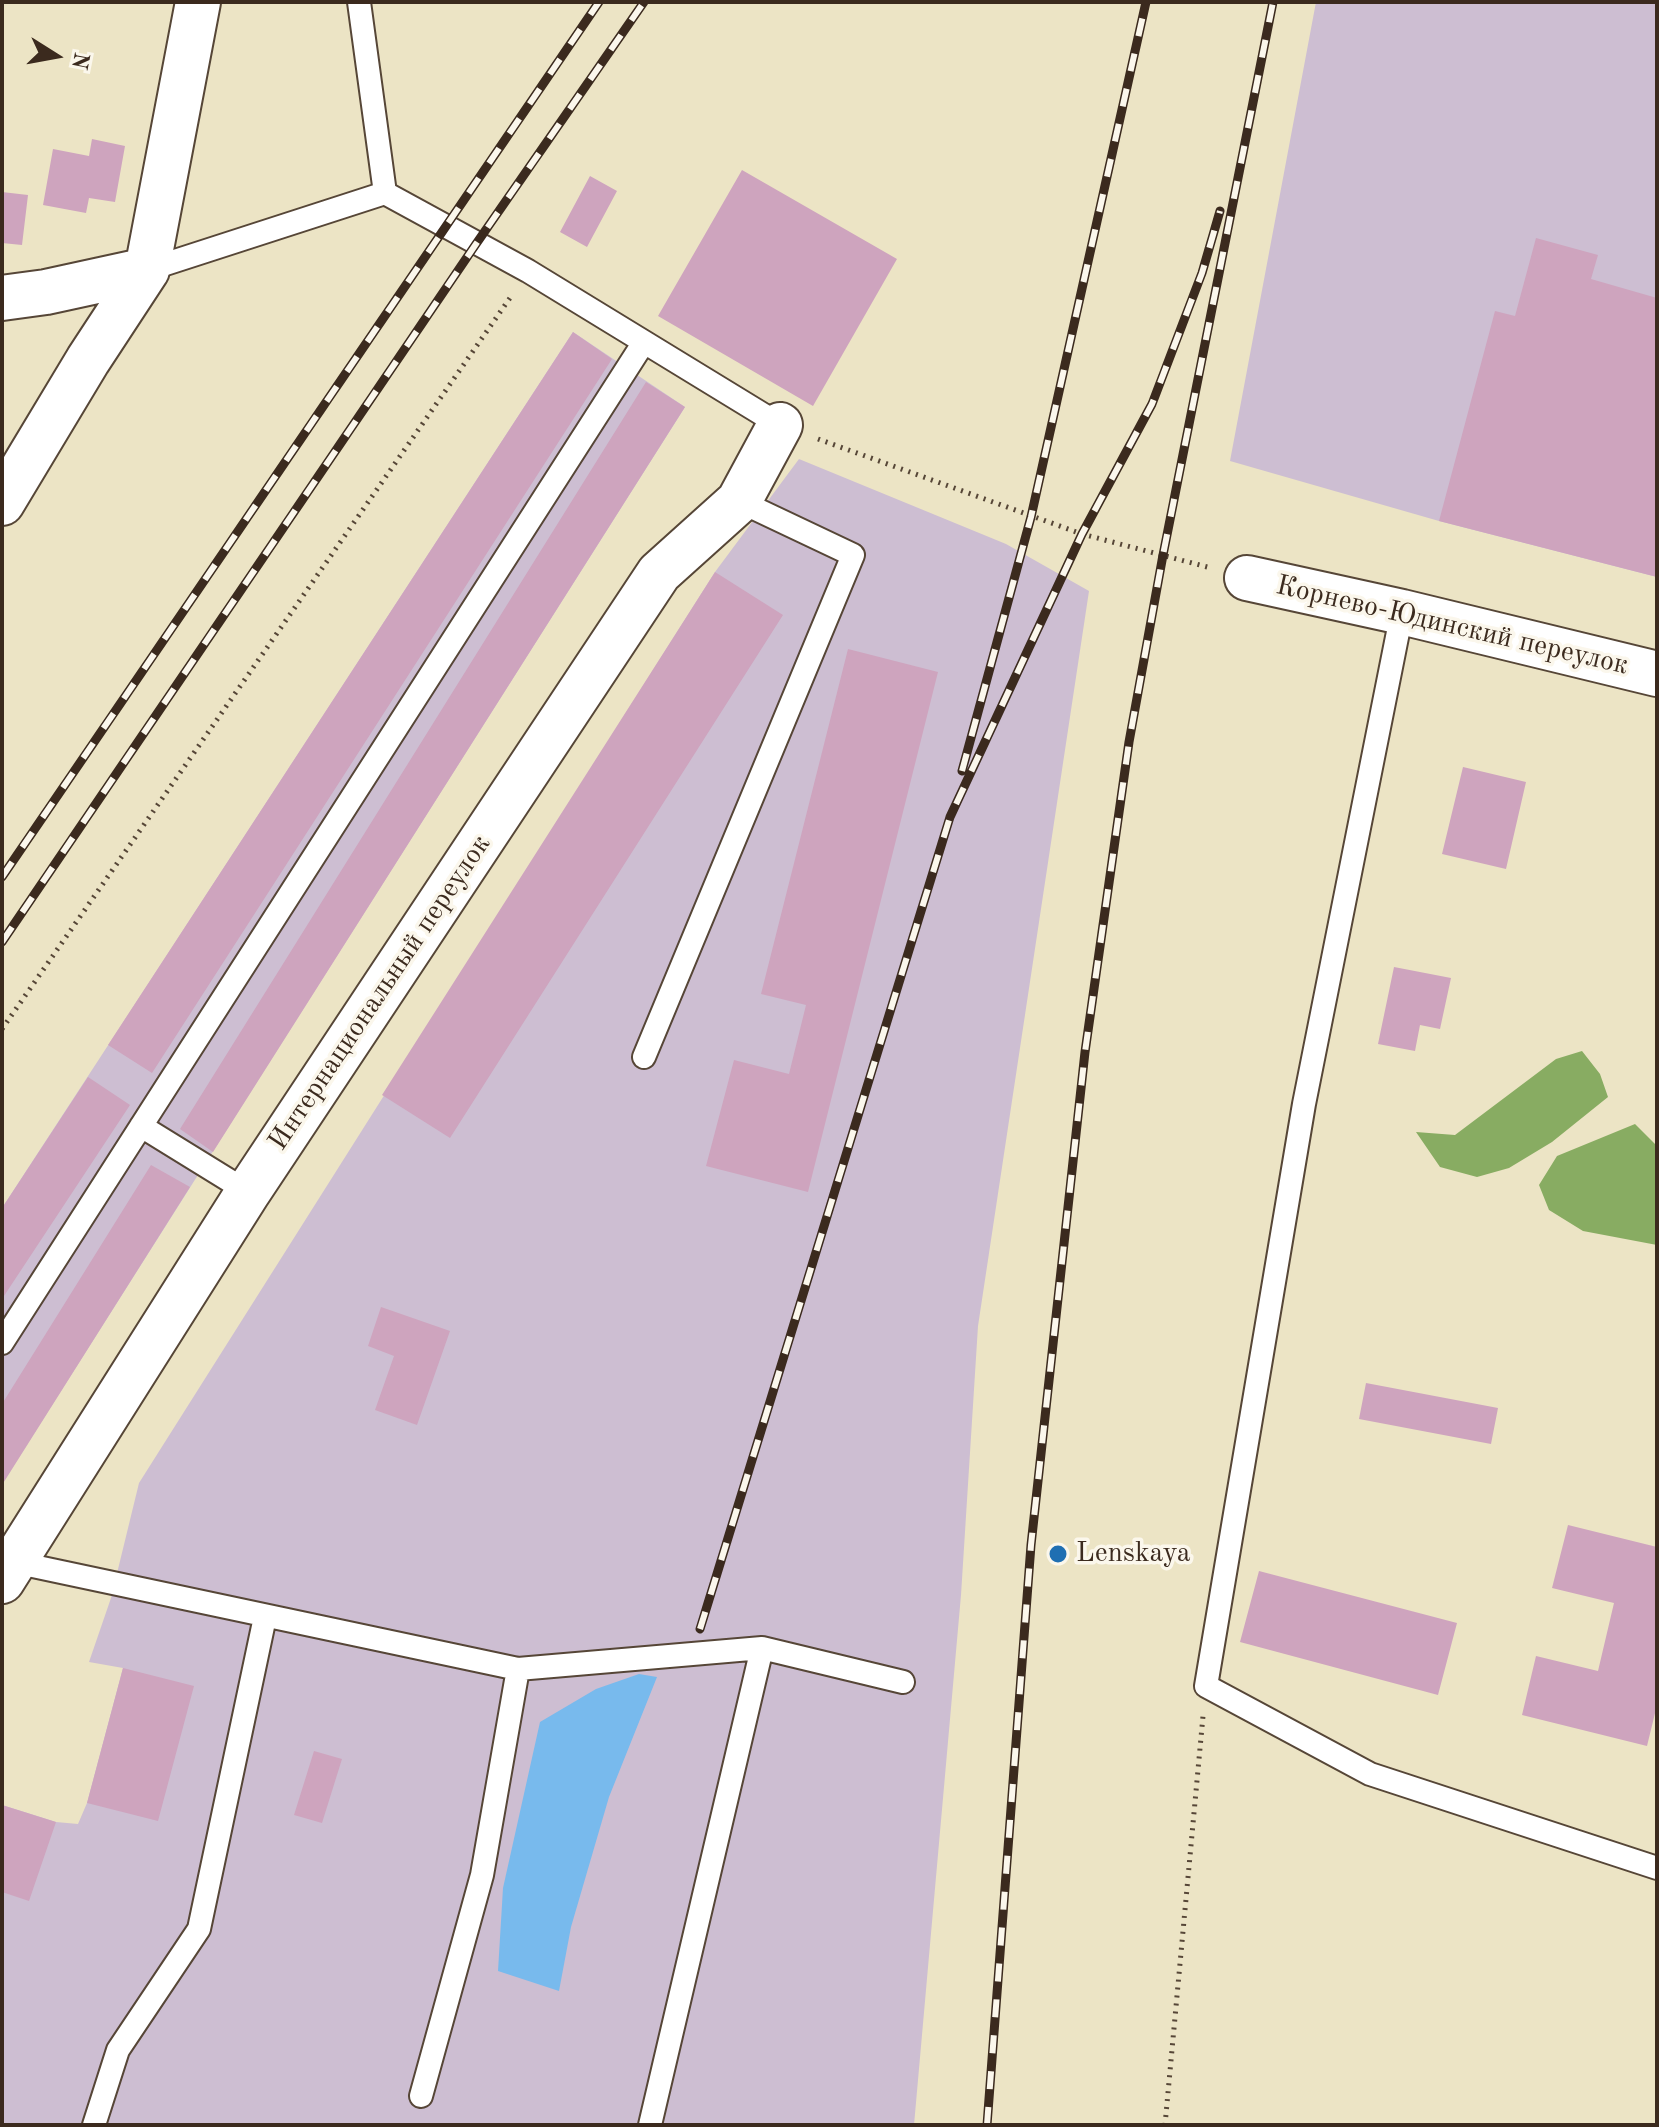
<!DOCTYPE html>
<meta charset="utf-8">
<style>
body{margin:0}
#map{position:relative;width:1659px;height:2127px;overflow:hidden;background:#ece4c5;font-family:"Old Standard TT",serif}
canvas{display:block}
.frame{position:absolute;inset:0;border:4px solid #3b2a1e;pointer-events:none}
.north{position:absolute;left:16px;top:16px;width:80px;height:80px;-webkit-text-stroke:6px #fbf7ec;paint-order:stroke;rotate:101deg;font-size:22px;font-weight:700;line-height:32px;text-align:center;color:#3b2a1e}
.north::after{content:'';display:block;margin:auto;width:28px;height:36px;background:#3b2a1e;clip-path:polygon(50% 0,100% 100%,50% 72%,0 100%)}
</style>
<div id="map">
<canvas width="1659" height="2127"></canvas>
<div class="frame"></div>
<div class="north">N</div>
</div>
<script>
const c = document.querySelector('canvas').getContext('2d');
c.lineJoin = 'round';
function fillPath(path, color) { c.fillStyle = color; c.fill(path, 'evenodd'); }
function strokePath(path, color, width, dash) { c.strokeStyle = color; c.lineWidth = width; c.lineCap = dash ? 'butt' : 'round'; c.setLineDash(dash || []); c.stroke(path); }
function drawText(font, color, halo, rows, align = 'center') {
  c.font = font + ' "Old Standard TT",serif'; c.lineWidth = 7; c.setLineDash([]); c.textBaseline = 'middle'; c.strokeStyle = halo; c.fillStyle = color; for (const [text, x, y, turn = 0] of rows) {
    c.save(); c.translate(x, y); c.rotate((+turn || 0) * Math.PI / 180); c.textAlign = isNaN(turn) ? turn : align; if (halo) c.strokeText(text, 0, 0); c.fillText(text, 0, 0); c.restore();
  }
}
fillPath(new Path2D(`
 M1316 2H1657V577L1439 521 1230 461Z
 M573 332 685 407 2 1484V1208Z
 M799 459 1006 544 1089 591 978 1326 961 1595 914 2125H2V1805L56 1822 78 1824 87 1803 123 1668 89 1662 111 1598 139 1483 715 572Z`), '#cdbed2');
fillPath(new Path2D(`
 M1582 1051 1600 1074 1608 1097 1552 1142 1509 1168 1477 1177 1440 1167 1416 1132 1455 1135 1556 1059Z
 M1635 1124 1657 1146V1245L1583 1231 1549 1210 1539 1185 1557 1156Z`), '#88ac62');
fillPath(new Path2D(`
 M639 1674 657 1677 609 1797 571 1927 559 1991 498 1971 503 1888 540 1722 596 1689Z`), '#78baed');
fillPath(new Path2D(`
 M92 139 125 146 115 202 89 198 86 213 43 205 53 149 89 156Z
 M742 170 897 259 813 406 658 316Z
 M590 176 617 191 587 247 560 232Z
 M2 192 28 195 22 245 2 243Z
 M1536 238 1598 255 1591 279 1657 298V577L1439 521 1495 311 1515 316Z
 M573 332 612 359 152 1073 108 1045Z
 M646 382 685 407 213 1152 180 1129Z
 M715 572 783 615 450 1138 382 1095Z
 M848 649 938 672 808 1192 706 1166 734 1060 789 1074 806 1005 761 994Z
 M1463 767 1526 782 1506 869 1442 854Z
 M1394 967 1451 978 1440 1029 1420 1025 1415 1051 1378 1044Z
 M88 1077 130 1105 2 1299V1208Z
 M151 1165 190 1187 2 1485V1404Z
 M381 1307 450 1331 417 1425 375 1410 394 1356 368 1346Z
 M1366 1383 1498 1408 1491 1444 1359 1419Z
 M1568 1525 1657 1547V1705L1647 1746 1522 1715 1536 1656 1598 1671 1614 1603 1552 1588Z
 M1259 1571 1457 1623 1438 1695 1240 1642Z
 M123 1668 194 1686 158 1821 87 1803Z
 M314 1751 342 1759 322 1823 294 1815Z
 M2 1805 56 1822 29 1901 2 1892Z`), '#cea4be');
const lane = new Path2D(`
 M359 2 385 193
 M147 270 385 193 528 271 780 425
 M1402 612 1304 1104 1206 1686 1370 1774 1657 1868
 M644 1057 853 555 739 501
 M141 1126 248 1192
 M2 1343 644 342
 M14 1562 518 1669 482 1875 421 2096
 M518 1669 762 1648 903 1682
 M94 2125 118 2050 199 1929 265 1617
 M650 2125 762 1648`);
const street = new Path2D(`
 M2 298 46 292 147 270
 M2 503 88 360 147 270 198 2
 M1247 578 1402 612 1657 674
 M2 1581 248 1192 659 573 739 501 780 425`);
strokePath(lane, '#564637', 26);
strokePath(street, '#564637', 48);
strokePath(new Path2D(`
 M818 439 1082 534 1211 568
 M2 1029 512 295
 M1165 2125 1203 1716`), '#564637', 5, [2, 6]);
strokePath(lane, '#fff', 22);
strokePath(street, '#fff', 44);
const rail = new Path2D(`
 M962 771 1031 517 1146 2
 M2 877 599 2
 M2 942 476 244 644 2
 M700 1629 950 817 1082 534 1152 404 1202 273 1220 211
 M987 2125 1031 1545 1085 1052 1129 742 1163 555 1273 2`);
strokePath(rail, '#3b2a1e', 9);
strokePath(rail, '#fbf7ec', 6, [18]);
for (const [x, y, r, color] of [
 [1058,1554,10,"#1f6fb2"]
]) { const dot = new Path2D(); dot.arc(x, y, r, 0, 2 * Math.PI); c.fillStyle = color; c.fill(dot); strokePath(dot, '#fbf7ec', 3); }
drawText('28px', '#3b2a1e', '#fbf7ec', [
 ["Корнево-Юдинский переулок",1452,626,13],
 ["Интернациональный переулок",380,993,-56]
]);
drawText('28px', '#3b2a1e', '#fbf7ec', [
 ["Lenskaya",1076,1554]
], 'left');
</script>
